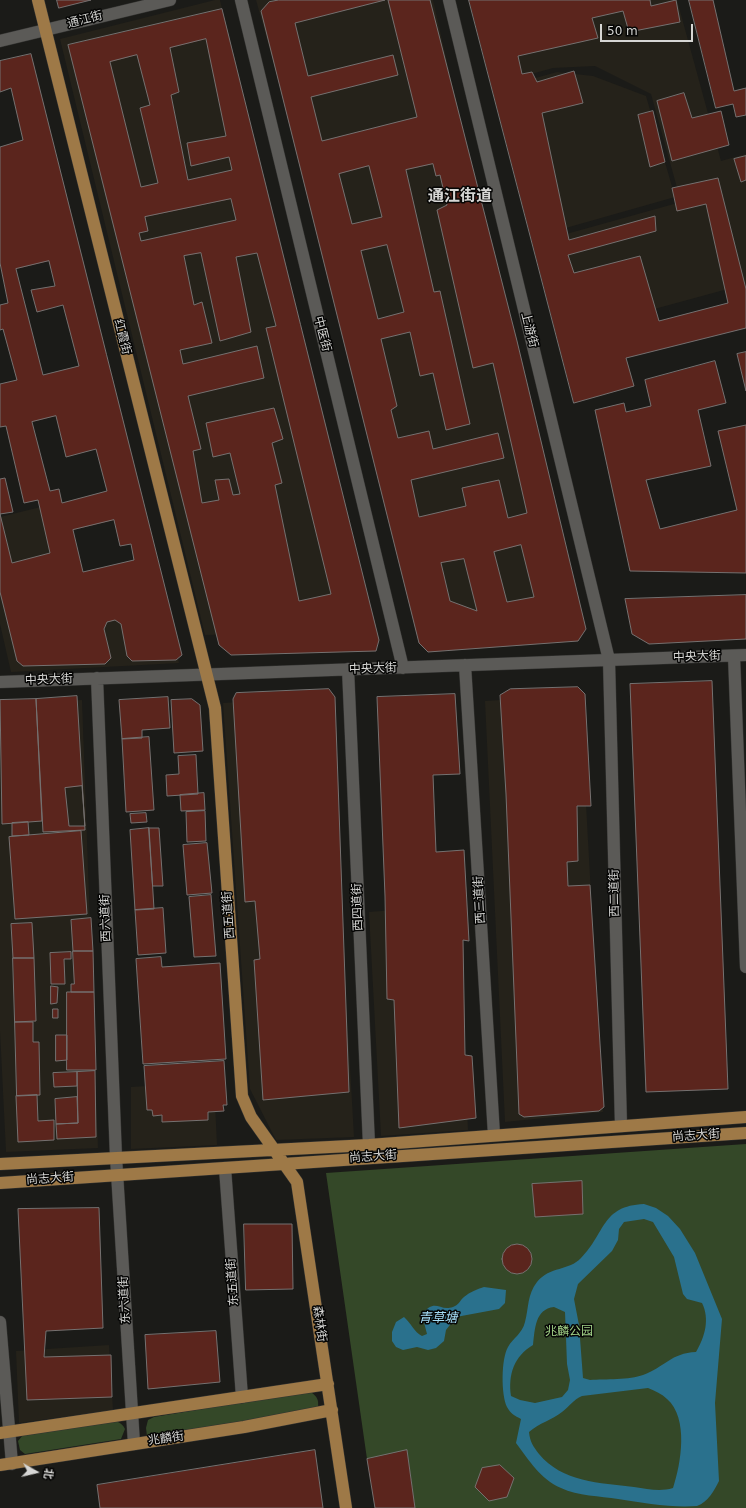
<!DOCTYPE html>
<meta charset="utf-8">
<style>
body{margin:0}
#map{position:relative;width:746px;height:1508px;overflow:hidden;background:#1b1b18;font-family:"DejaVu Sans","Noto Sans SC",sans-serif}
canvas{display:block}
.north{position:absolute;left:16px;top:1452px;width:40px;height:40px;-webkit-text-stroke:3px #060605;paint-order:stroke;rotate:98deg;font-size:11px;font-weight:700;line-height:16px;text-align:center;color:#d6d6d4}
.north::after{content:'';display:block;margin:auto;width:14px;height:18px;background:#d6d6d4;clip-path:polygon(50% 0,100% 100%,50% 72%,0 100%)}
.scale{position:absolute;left:600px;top:24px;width:93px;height:18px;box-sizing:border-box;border:2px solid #d6d6d4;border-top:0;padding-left:5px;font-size:12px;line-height:14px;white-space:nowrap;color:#d6d6d4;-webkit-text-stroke:3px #060605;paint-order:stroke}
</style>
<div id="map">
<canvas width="746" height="1508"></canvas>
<div class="north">北</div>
<div class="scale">50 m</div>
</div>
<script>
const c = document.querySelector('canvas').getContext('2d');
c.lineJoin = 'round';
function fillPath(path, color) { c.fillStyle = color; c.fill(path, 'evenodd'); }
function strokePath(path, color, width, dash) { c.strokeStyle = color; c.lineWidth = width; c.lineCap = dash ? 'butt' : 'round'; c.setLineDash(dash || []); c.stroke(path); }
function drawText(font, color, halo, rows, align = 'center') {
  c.font = font + ' "DejaVu Sans","Noto Sans SC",sans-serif'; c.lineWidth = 3; c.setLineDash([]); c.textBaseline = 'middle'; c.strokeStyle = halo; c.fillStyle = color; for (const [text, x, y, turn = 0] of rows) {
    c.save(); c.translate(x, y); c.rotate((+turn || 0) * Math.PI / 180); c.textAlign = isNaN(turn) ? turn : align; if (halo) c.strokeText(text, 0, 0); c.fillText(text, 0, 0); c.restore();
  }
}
fillPath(new Path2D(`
 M215 0H220L364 631 205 635 60 39Z
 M256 0H433L574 621 430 626Z
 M477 0H677L721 161 746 154V284L559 335 534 243 681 202 651 94 595 66 553 68 499 83Z
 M557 72 593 76 646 96 675 197 534 237 503 87Z
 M57 503 84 612 165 594 179 663 11 672 0 624V517Z
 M580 695 603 1112 505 1122 485 701Z
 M329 696 354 1137 276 1140 250 1089 223 703Z
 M82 700 98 1148 6 1152 0 1031V703Z
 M457 905 468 1130 381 1136 369 912Z
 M214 1082 217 1145 131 1149V1087Z
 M109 1345 113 1410 19 1423 16 1351Z`), '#25221a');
fillPath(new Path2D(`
 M746 1144V1508H415L407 1451 367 1459 326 1173Z
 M309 1391C317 1396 319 1399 318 1408L314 1410 147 1436 146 1428 148 1420 154 1417Z
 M107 1421C116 1421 121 1421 125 1429L121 1439 25 1454 20 1450 18 1441 23 1435Z`), '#344828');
fillPath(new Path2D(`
 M644 1204 656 1208 668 1216 680 1229 695 1253 722 1319 715 1403 719 1481C714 1491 708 1502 697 1506 672 1508 643 1503 618 1499 600 1496 578 1496 561 1488 540 1479 529 1460 516 1443L521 1419C515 1416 510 1413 507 1407 501 1395 501 1359 508 1347 513 1338 522 1334 525 1322 529 1307 527 1295 537 1282 550 1266 569 1271 581 1258 606 1233 601 1206 644 1204ZM644 1219 653 1222 674 1257 683 1294 687 1299 702 1303C710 1319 705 1337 696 1352 671 1353 665 1367 643 1375 630 1380 605 1379 590 1380L583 1378 579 1325 574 1299 578 1284 612 1251 618 1240 619 1229 624 1222ZM554 1307 565 1312 567 1364 570 1380 568 1390 562 1397 535 1403 520 1400 511 1396C508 1375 514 1356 533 1345 535 1329 535 1309 554 1307ZM648 1388C655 1391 662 1394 667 1399 689 1418 681 1464 673 1488 660 1492 648 1489 634 1487 600 1483 562 1482 539 1454 533 1446 530 1442 529 1432 539 1423 552 1420 562 1412 570 1406 573 1400 582 1396Z
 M484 1287 506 1290 505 1303 499 1309 456 1317 446 1330 444 1341 436 1348 428 1350 417 1347 403 1350 396 1347 392 1341V1332L396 1322 404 1317C411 1323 414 1332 422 1336L427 1334 422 1315C435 1297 439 1312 453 1307 459 1305 460 1300 464 1297 470 1292 477 1289 484 1287Z`), '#2a718d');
const building = new Path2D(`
 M57 0H91L59 8Z
 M279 0H385L295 23 308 76 393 55 398 75 311 97 322 141 417 117 388 0H430L517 341 586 629 578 641 428 652 419 643 261 11 269 2ZM433 164 436 176 440 175 447 205 437 210 473 368 493 363 527 513 508 518 499 480 462 488 466 506 419 517 411 480 504 458 498 433 433 449 429 431 398 438 391 410 397 406 381 339 410 332 420 376 433 373 446 430 470 424 440 291 434 292 406 170ZM369 166 382 217 352 224 339 174ZM387 245 404 312 378 319 361 251ZM521 545 534 597 507 602 494 552ZM464 559 477 611 450 601 441 563Z
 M469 0H650L651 6 676 0 680 22 629 32 623 11 592 18 598 38 518 56 522 74 532 72 537 82 574 71 583 103 542 113 569 240 655 216 656 231 568 255 574 273 640 256 659 321 728 303 706 204 677 211 672 188 718 178 746 289V328L626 358 634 386 574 403Z
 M689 0H713L734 91 746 88V115L736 117 733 104 716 108Z
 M222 9 379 640 376 651 231 655 219 645 68 45ZM206 39 226 136 187 143 191 166 229 157 232 170 188 180 171 95 179 92 170 48ZM137 55 150 105 140 108 158 183 141 187 110 62ZM231 199 236 220 141 241 139 233 148 231 145 217ZM201 253 220 341 251 332 236 257 257 253 276 326 266 328 331 594 299 601 275 485 282 483 272 443 283 439 274 408 206 423 213 457 230 453 240 494 233 495 229 479 215 480 219 500 202 503 193 451 201 449 188 396 264 378 257 346 183 364 180 350 212 343 202 302 194 305 184 256Z
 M31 54 182 655 176 660 132 661 127 656 121 624 115 620 107 622 104 629 111 658 105 664 23 666 17 661 0 592V479L5 478 13 512 0 514 12 563 50 553 38 500 24 503 6 426 0 427V384L17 380 3 329 0 330V305L8 303 0 263V147L23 140 11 88 0 92V61ZM49 261 55 286 31 290 37 312 63 305 79 366 43 375 16 269ZM56 416 66 457 96 449 107 491 62 503 59 489 50 491 32 422ZM114 520 120 546 131 544 134 560 83 572 73 530Z
 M684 93 692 118 721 111 729 145 672 161 657 101Z
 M653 111 665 162 650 167 638 115Z
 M746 156V180L741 182 734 159Z
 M746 352V391L737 354Z
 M715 361 726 403 698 410 711 466 646 480 660 529 737 510 718 431 746 425V573L630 571 595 410 624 403 626 412 651 406 645 380Z
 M746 595V639L649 644 632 634 625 599Z
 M712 681 728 1089 646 1092 630 684Z
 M578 687 585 694 591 806H577L578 861 567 862 568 886 590 885 604 1107 599 1111 524 1117 519 1114 506 794 500 695 510 689Z
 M329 689 335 697 349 1092 263 1100 254 960 260 959 255 901 245 902 233 699 236 693Z
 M455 694 460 774 433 775 436 852 464 850 469 941 463 940 465 1055 472 1056 476 1118 399 1128 394 1000 387 999 385 896 377 697Z
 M77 696 85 830 43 832 36 699Z
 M168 697 170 728 142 730V738L122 739 119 700Z
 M36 699 42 821 2 824 0 700Z
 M192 699 200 705 203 751 174 753 171 700Z
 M149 737 154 810 126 812 122 739Z
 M196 755 198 794 167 796 166 775 179 774 178 756Z
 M82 786 85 826H69L65 788Z
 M204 793 205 810 181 811 180 795Z
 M205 811 206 841 187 842 186 812Z
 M146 813 147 822 131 823 130 814Z
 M28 822 29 835 12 836V823Z
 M149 828H159L163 886H153Z
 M149 828 154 909 135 910 130 830Z
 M81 831 87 914 15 919 9 837Z
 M207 843 212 893 187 895 183 845Z
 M211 895 216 956 194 957 189 897Z
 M163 908 166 953 138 955 135 910Z
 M91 918 93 951H73L71 920Z
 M32 923 34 958H13L11 924Z
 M73 951H93L94 992H71V984H74Z
 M71 952V959H64L65 984H51L50 953Z
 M161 957 162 967 220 963 226 1059 143 1064 136 959Z
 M13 958H34L36 1021 15 1022Z
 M51 986 58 987 57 1003 51 1004Z
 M67 992H94L96 1070H67Z
 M53 1009H58V1018H53Z
 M15 1022H33V1042H39L40 1095 17 1096Z
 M56 1035H67V1060L56 1061Z
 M224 1061 227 1105H223L224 1111 208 1112V1120L162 1122V1115L153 1116 152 1110H147L144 1066Z
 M95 1071 96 1137 57 1139 56 1124 78 1123 77 1072Z
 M77 1072V1086L54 1087 53 1073Z
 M37 1095 38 1121 54 1120V1140L18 1142 16 1096Z
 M77 1097 78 1123 56 1124 55 1099Z
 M582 1181 583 1214 535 1217 532 1184Z
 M99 1208 103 1328 46 1331 44 1357 111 1355 112 1397 27 1400 18 1209Z
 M244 1224H292L293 1289 246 1290Z
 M502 1259a15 15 0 1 1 30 0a15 15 0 1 1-30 0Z
 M216 1331 220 1382 148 1389 145 1335Z
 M315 1450 323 1508H100L97 1485Z
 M407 1450 415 1508H375L367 1459Z
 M500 1465 514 1478 507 1497 489 1501 475 1487 482 1468Z`);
fillPath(building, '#5b251d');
strokePath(building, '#757170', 1);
const minor = new Path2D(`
 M241 0 403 668
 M449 0 609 660 621 1126
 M0 41 170 0
 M734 656 746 967
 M465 665 494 1135
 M348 669 369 1145
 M97 678 116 1157 134 1444
 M0 682 746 655
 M225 1168 242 1397
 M0 1322 12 1464`);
const major = new Path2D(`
 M38 0 215 708 242 1096 251 1117 297 1182 346 1508
 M0 1164 369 1145 746 1117
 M0 1183 746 1133
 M0 1433 328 1384
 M0 1465 244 1427 332 1410`);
strokePath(minor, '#343432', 13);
strokePath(major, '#343432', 13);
strokePath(minor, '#5b5a57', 12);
strokePath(major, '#9e7947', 12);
drawText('12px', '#d6d6d4', '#060605', [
 ["通江街",85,20,-14],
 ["上游街",529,330,76],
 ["中医街",322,334,76],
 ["红霞街",122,337,76],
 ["中央大街",697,657,-2],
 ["中央大街",373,669,-2],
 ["中央大街",49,680,-2],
 ["西二道街",615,893,-91],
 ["西三道街",480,900,-93],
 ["西四道街",358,907,-92],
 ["西五道街",229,915,-94],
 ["西六道街",106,918,-92],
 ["尚志大街",696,1136,-4],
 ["尚志大街",373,1157,-4],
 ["尚志大街",50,1179,-4],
 ["东五道街",233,1282,-94],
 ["东六道街",125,1300,-93],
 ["森林街",319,1324,82],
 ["兆麟街",166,1439,-8]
]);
drawText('12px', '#a2d288', '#060605', [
 ["兆麟公园",569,1332]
]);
drawText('italic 13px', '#a4dcf5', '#060605', [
 ["青草塘",438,1319]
]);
drawText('bold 16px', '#d6d6d4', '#060605', [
 ["通江街道",460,197]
]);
</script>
